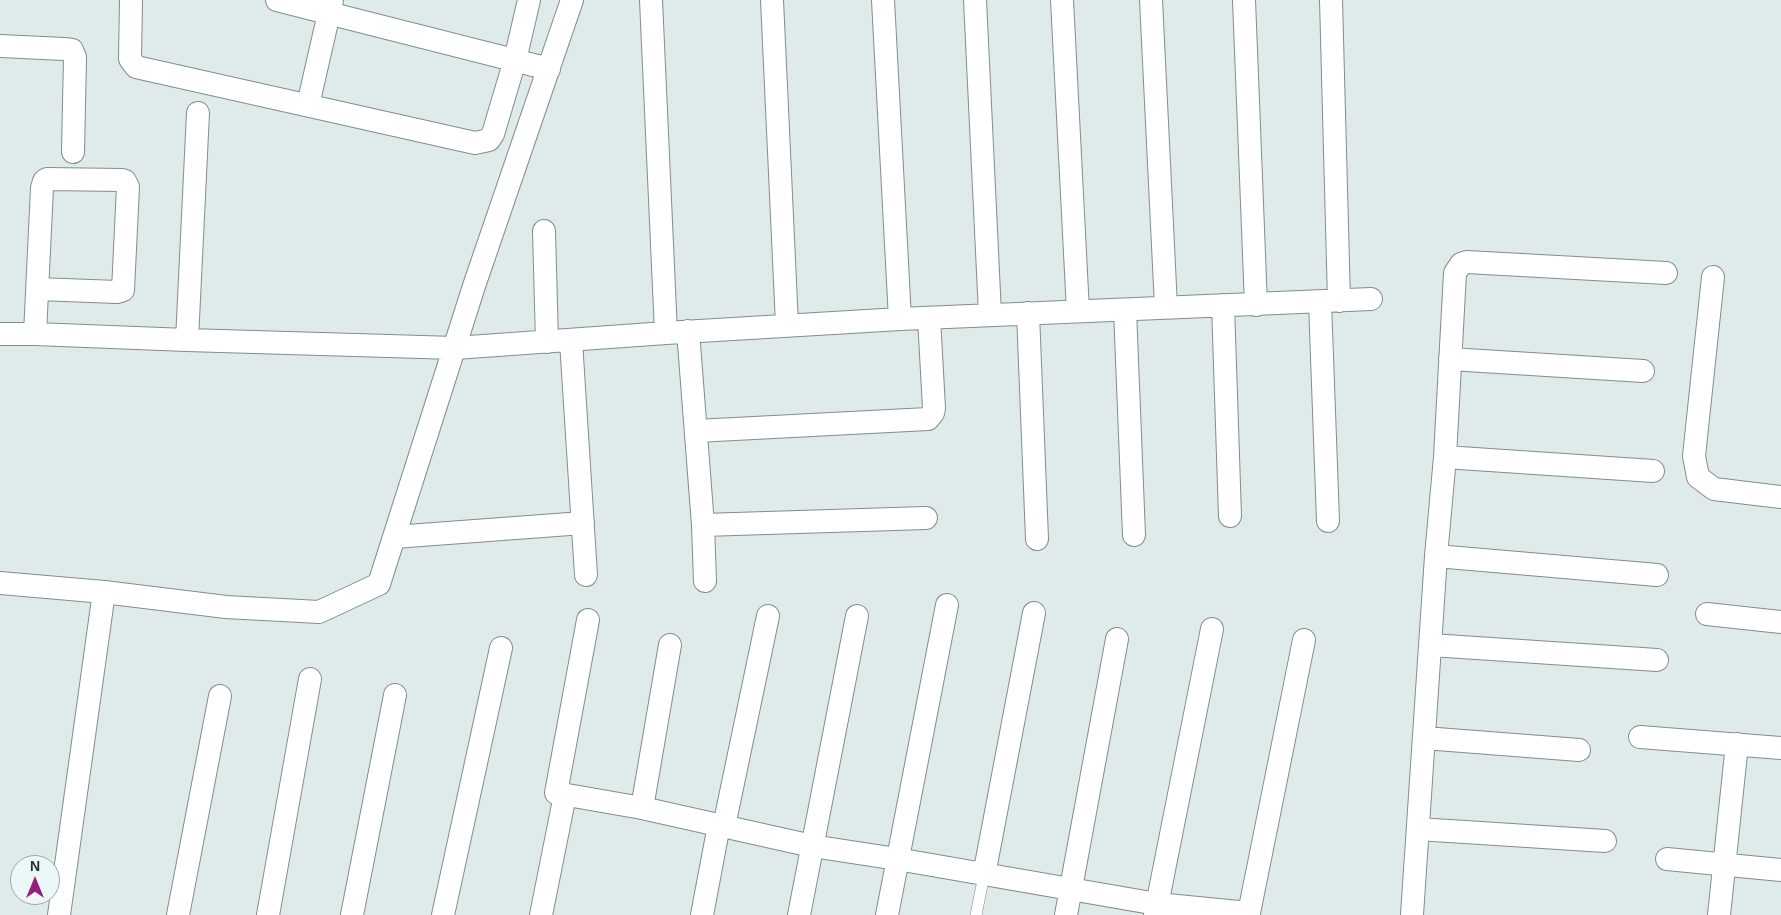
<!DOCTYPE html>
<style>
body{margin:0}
#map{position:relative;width:1781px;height:915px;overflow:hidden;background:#dfebea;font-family:Arial,sans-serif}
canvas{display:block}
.north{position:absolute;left:10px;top:855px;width:50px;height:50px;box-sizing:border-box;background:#ecf8f8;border:1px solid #9ea6a6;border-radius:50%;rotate:0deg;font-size:14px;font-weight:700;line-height:20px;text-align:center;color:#282c2c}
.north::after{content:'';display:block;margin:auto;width:18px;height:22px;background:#93207f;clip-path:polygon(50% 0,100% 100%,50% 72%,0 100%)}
</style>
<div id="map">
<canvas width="1781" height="915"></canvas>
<div class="north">N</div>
</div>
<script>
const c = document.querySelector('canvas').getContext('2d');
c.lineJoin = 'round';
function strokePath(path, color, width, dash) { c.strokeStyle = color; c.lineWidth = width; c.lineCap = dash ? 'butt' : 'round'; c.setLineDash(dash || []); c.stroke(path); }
const service = new Path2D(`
 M976 915 984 875`);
const minor = new Path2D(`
 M131 0 130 59 136 67 475 143 489 140 493 134 515 60 529 0
 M277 0 549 69
 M651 0 666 333
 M772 0 787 325
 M883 0 900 319
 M975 0 990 314
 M1062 0 1078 311
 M1151 0 1166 307
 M1244 0 1256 305
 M1331 0 1339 301
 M0 46 64 49 72 50 75 57 73 152
 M308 105 332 0
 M544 231 547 342
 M1713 277 1694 456 1698 477 1714 489 1781 497
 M1320 302 1328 521
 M1223 305 1230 516
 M1125 310 1134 535
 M1028 313 1037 539
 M688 331 703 525 926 518
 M0 334H35L187 340 455 348 666 333 900 319 1371 299
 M35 334 42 188 44 181 47 179 122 180 125 181 128 187 123 290 117 292 38 289
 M187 340 198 113
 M571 341 586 575
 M1450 359 1643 371
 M696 431 928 419 933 413 934 408 929 318
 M1445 457 1653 471
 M703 525 705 581
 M394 537 583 523
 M1436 556 1657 575
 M0 583 104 592
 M1707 614 1781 622
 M588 620 556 793 642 808 812 846 897 859 1157 904 1249 913V915
 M1431 645 1657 660
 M1640 737 1781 748
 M1424 738 1579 750
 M642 808 670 645
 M724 826 768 616
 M1418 829 1605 841
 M1667 859 1781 870
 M984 875 1034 613
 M1249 913 1304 640
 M59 915 104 592 226 607 319 612 379 584 474 286 572 0
 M178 915 220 696
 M268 915 310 679
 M352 915 395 695
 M443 915 501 648
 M541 915 565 795
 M702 915 719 825
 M799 915 857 616
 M887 915 947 605
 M1066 915 1117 639
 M1155 915 1212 629
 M1412 915 1436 556 1445 457 1455 273 1461 264 1467 262 1666 273
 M1719 915 1737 744`);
strokePath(service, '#828d8d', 12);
strokePath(minor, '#828d8d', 24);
strokePath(service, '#fff', 11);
strokePath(minor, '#fff', 22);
</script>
